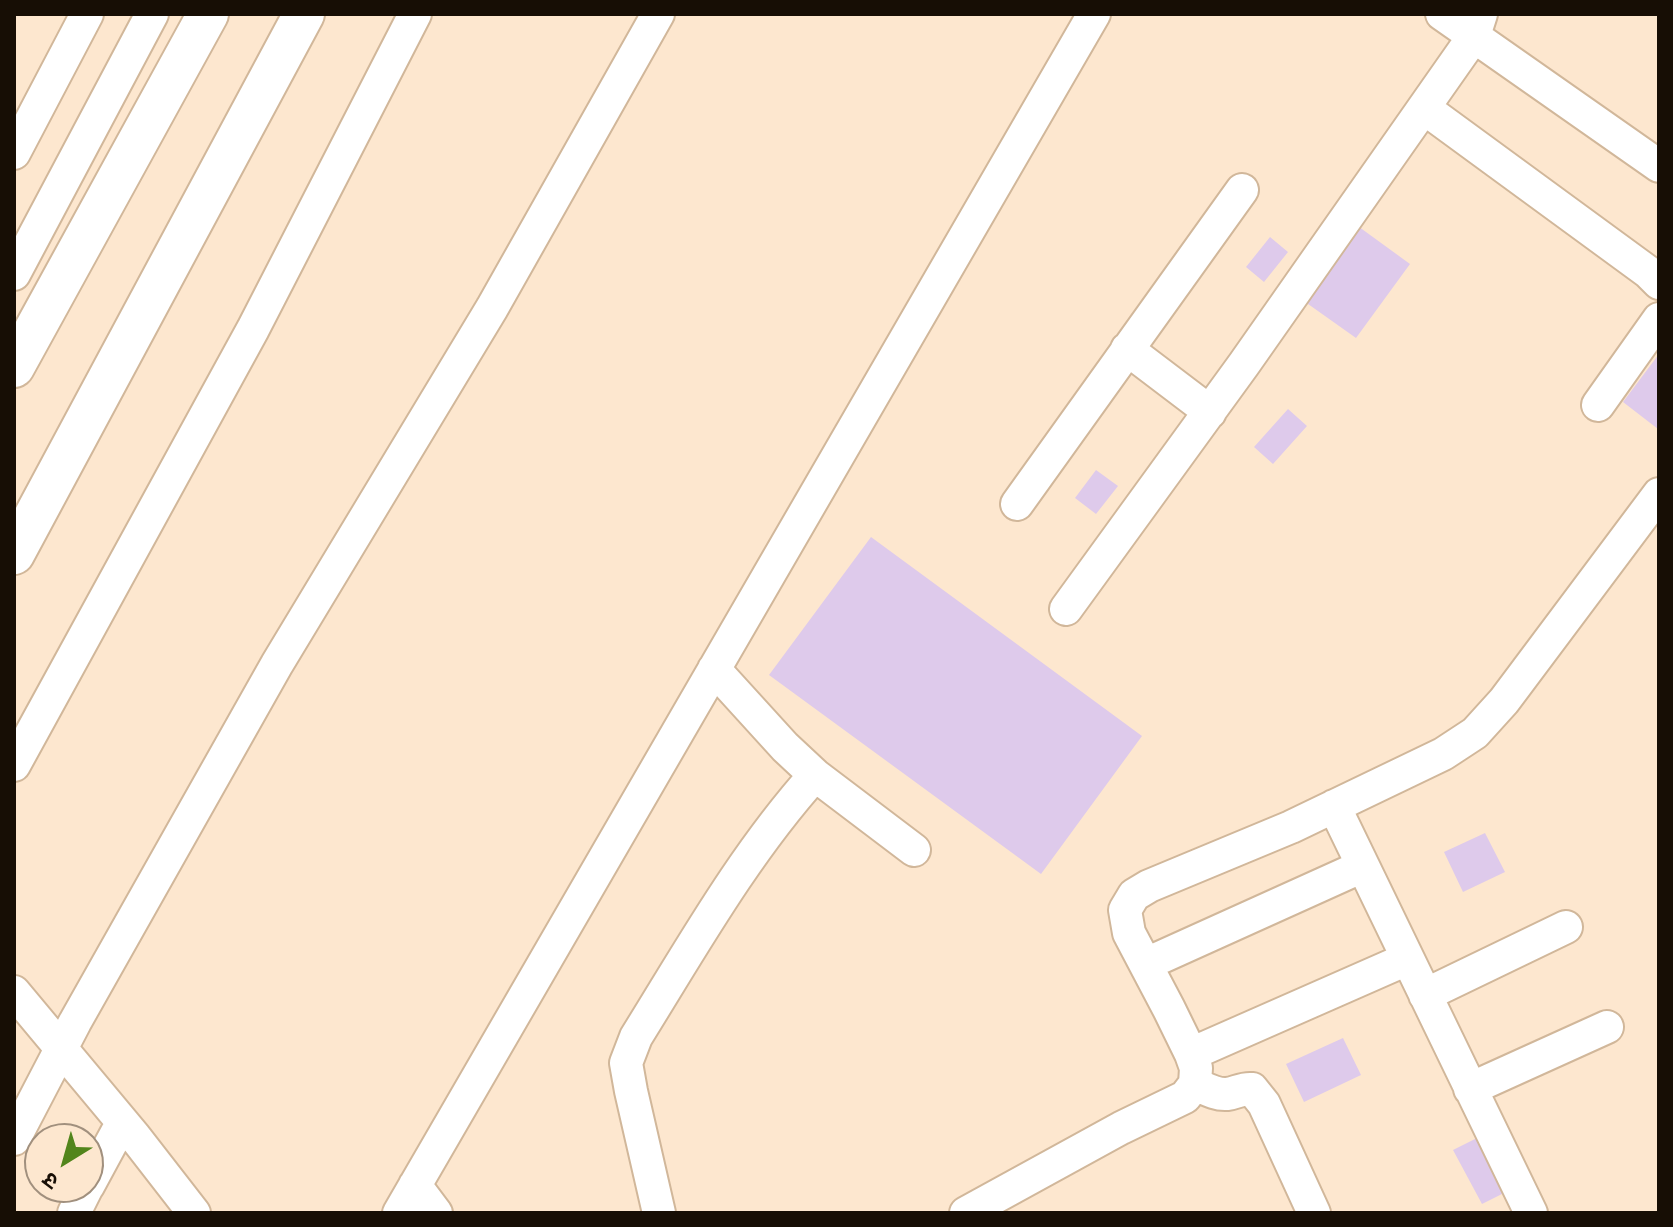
<!DOCTYPE html>
<meta charset="utf-8">
<style>
body{margin:0}
#map{position:relative;width:1673px;height:1227px;overflow:hidden;background:#fde7cf;font-family:Karla,"Noto Sans Devanagari",sans-serif}
canvas{display:block}
.frame{position:absolute;inset:0;border:16px solid #170e05;pointer-events:none}
.north{position:absolute;left:24px;top:1123px;width:80px;height:80px;box-sizing:border-box;background:#fde7cf;border:2px solid #a1907e;border-radius:50%;rotate:217deg;font-size:22px;font-weight:700;line-height:32px;text-align:center;color:#170e05}
.north::after{content:'';display:block;margin:auto;width:28px;height:36px;background:#52851c;clip-path:polygon(50% 0,100% 100%,50% 72%,0 100%)}
</style>
<div id="map">
<canvas width="1673" height="1227"></canvas>
<div class="frame"></div>
<div class="north">उ</div>
</div>
<script>
const c = document.querySelector('canvas').getContext('2d');
c.lineJoin = 'round';
function fillPath(path, color) { c.fillStyle = color; c.fill(path, 'evenodd'); }
function strokePath(path, color, width, dash) { c.strokeStyle = color; c.lineWidth = width; c.lineCap = dash ? 'butt' : 'round'; c.setLineDash(dash || []); c.stroke(path); }
fillPath(new Path2D(`
 M1355 224 1410 264 1356 338 1301 299Z
 M1270 237 1288 252 1264 282 1246 267Z
 M1659 354V427L1658 429 1623 402Z
 M1288 409 1307 426 1273 464 1254 447Z
 M1096 470 1118 486 1096 514 1075 498Z
 M871 537 1142 736 1041 874 769 675Z
 M1485 833 1505 872 1463 892 1444 852Z
 M1343 1038 1361 1075 1304 1102 1286 1064Z
 M1483 1135 1512 1189 1482 1204 1453 1150Z`), '#decaeb');
const minor = new Path2D(`
 M1442 14 1659 166
 M1424 108 1648 272 1659 283
 M14 153 87 14
 M14 274 152 14
 M1127 349 1210 412
 M1598 405 1659 319
 M1017 504 1242 190
 M1066 609 1244 364 1474 36 1481 14
 M714 669 785 747 815 775 914 850
 M14 765 253 329 415 14
 M1334 806 1531 1213
 M1146 964 1363 866
 M14 992 135 1137 194 1213
 M1425 995 1566 927
 M1191 1054 1407 959
 M1195 1084C1205 1088 1215 1095 1227 1094 1236 1093 1242 1088 1252 1089L1264 1104 1314 1213
 M1470 1089 1607 1027
 M14 1139 75 1022 277 664 492 308 658 14
 M415 1185 436 1213
 M88 1186 122 1123
 M74 1213 87 1187
 M399 1213 1094 14
 M659 1213 631 1091 626 1063 636 1037C692 947 744 854 815 775
 M966 1213 1121 1128 1185 1097 1195 1084 1196 1068 1191 1054 1169 1009 1129 933 1125 910 1134 895 1149 886 1291 827 1443 754 1475 733 1504 701 1659 494`);
const major = new Path2D(`
 M14 367 208 14
 M14 554 304 14`);
strokePath(minor, '#d1b79a', 36);
strokePath(major, '#d1b79a', 44);
strokePath(minor, '#fff', 32);
strokePath(major, '#fff', 40);
</script>
